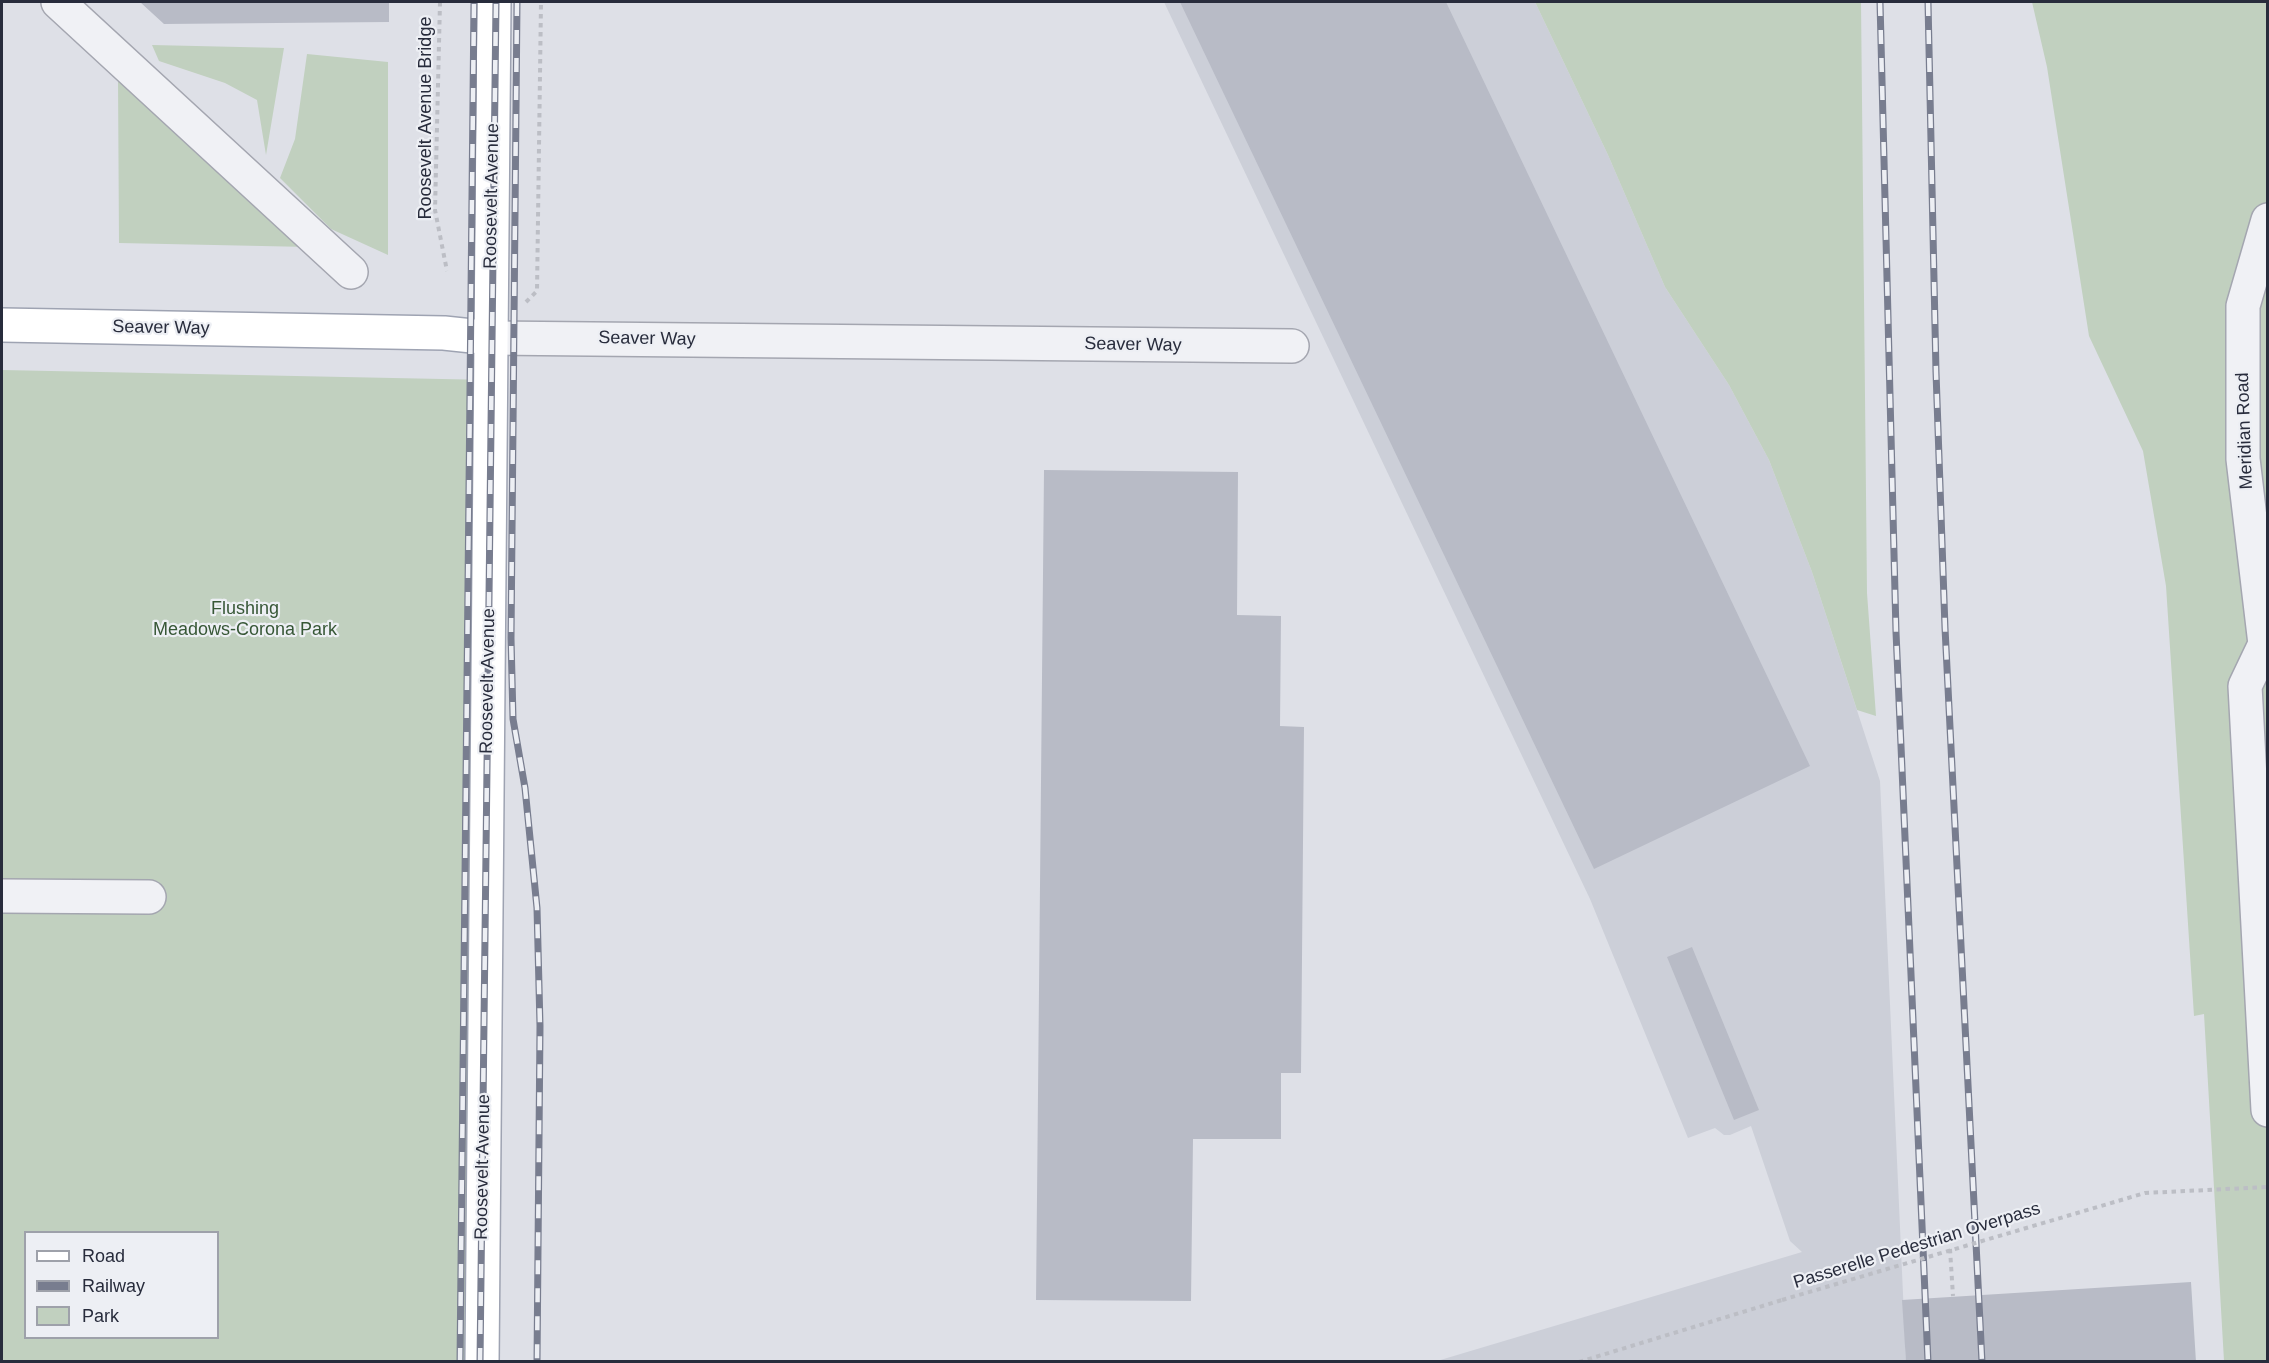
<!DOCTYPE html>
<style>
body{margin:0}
#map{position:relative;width:2269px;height:1363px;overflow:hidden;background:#dee0e7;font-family:Arial,sans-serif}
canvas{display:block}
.frame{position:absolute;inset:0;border:3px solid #282c3c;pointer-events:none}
.legend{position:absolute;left:24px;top:1231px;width:195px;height:108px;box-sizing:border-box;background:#edeff4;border:2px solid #9ea1aa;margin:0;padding:8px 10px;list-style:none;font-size:18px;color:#282c3c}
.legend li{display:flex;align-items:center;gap:12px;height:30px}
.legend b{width:30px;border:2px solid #9ea1aa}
</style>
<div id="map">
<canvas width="2269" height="1363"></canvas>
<div class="frame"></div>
<ul class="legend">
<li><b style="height:8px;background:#fff"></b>Road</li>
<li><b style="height:8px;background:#787d8f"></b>Railway</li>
<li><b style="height:16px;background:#c1d0bf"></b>Park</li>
</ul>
</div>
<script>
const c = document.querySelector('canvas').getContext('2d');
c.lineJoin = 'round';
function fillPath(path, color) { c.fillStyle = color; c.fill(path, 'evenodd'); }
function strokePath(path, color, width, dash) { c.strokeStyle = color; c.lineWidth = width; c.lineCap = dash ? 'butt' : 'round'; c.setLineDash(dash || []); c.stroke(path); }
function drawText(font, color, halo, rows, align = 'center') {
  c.font = font + ' Arial,sans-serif'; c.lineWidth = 4.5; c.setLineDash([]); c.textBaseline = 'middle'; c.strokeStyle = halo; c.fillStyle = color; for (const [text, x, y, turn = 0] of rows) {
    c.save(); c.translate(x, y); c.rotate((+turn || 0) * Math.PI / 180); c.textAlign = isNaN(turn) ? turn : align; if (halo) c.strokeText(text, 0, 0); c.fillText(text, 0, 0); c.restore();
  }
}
fillPath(new Path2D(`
 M1164 2H1535L1608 155 1665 287 1729 385 1769 460 1812 572 1880 781 1906 1361H1437L1802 1252 1790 1241 1751 1126 1730 1135H1724L1715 1128 1688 1138 1590 899Z`), '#cccfd8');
fillPath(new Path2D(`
 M1535 2H1861L1867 593 1876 716 1857 710 1812 572 1769 460 1729 385 1665 287 1608 155Z
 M2032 2H2267V1361H2224L2204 1014 2194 1016 2166 586 2143 451 2089 336 2047 67Z
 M152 45 284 48 266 155 257 100 225 83 159 61Z
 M307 54 388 62V255L331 229 280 178 295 139Z
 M118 80 309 247 119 243Z
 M2 370 491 380 482 1361 2 1362ZM26 1232H218V1338H26Z`), '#c1d0bf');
fillPath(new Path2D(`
 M140 2H389V22L164 24Z
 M1180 2H1446L1810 766 1594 869Z
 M1044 470 1238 472 1237 615 1281 616 1280 726 1304 727 1301 1073H1281V1139H1193L1191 1301 1036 1300Z
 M1692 947 1759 1110 1734 1120 1667 957Z
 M2191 1282 2196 1362H1906L1902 1300Z`), '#b8bbc6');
const minor = new Path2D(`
 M58 2 351 272
 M2268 220 2243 306V459L2265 644 2245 686 2268 1110
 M491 338 1292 346
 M2 896 149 897`);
const major = new Path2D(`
 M2 325 444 333 491 338
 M482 1362 494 2`);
strokePath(minor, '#a4a6b0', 36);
strokePath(major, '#9ea3b2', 36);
strokePath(new Path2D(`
 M440 2 435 210 447 271
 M526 302 537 291 541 2
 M1950 1249 1953 1296
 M1579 1362 1782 1300`), '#bcbec5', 4, [4.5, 4.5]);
strokePath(minor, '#f0f1f5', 33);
strokePath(major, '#fff', 33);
const rail = new Path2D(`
 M517 2 511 638 513 719 525 788 537 908 540 1026 537 1362
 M1880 2 1896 632 1928 1362
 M1928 2 1936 372 1945 628 1982 1362
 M460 1362 474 2
 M480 1362 496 2`);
strokePath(rail, '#787d8f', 7);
strokePath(rail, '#edeff4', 4.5, [14]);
strokePath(new Path2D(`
 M1782 1300 2145 1193 2268 1187`), '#bcbec5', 4, [4.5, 4.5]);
drawText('18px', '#282c3c', '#edeff4', [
 ["Roosevelt Avenue Bridge",426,118,-90],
 ["Roosevelt Avenue",492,196,-89],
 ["Seaver Way",161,328,1],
 ["Seaver Way",647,339,1],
 ["Seaver Way",1133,345,1],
 ["Meridian Road",2245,431,-92],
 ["Roosevelt Avenue",488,681,-89],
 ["Roosevelt Avenue",483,1167,-89],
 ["Passerelle Pedestrian Overpass",1917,1246,-17]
]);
drawText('18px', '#375736', '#edeff4', [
 ["Flushing",245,609],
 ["Meadows-Corona Park",245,630]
]);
</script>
